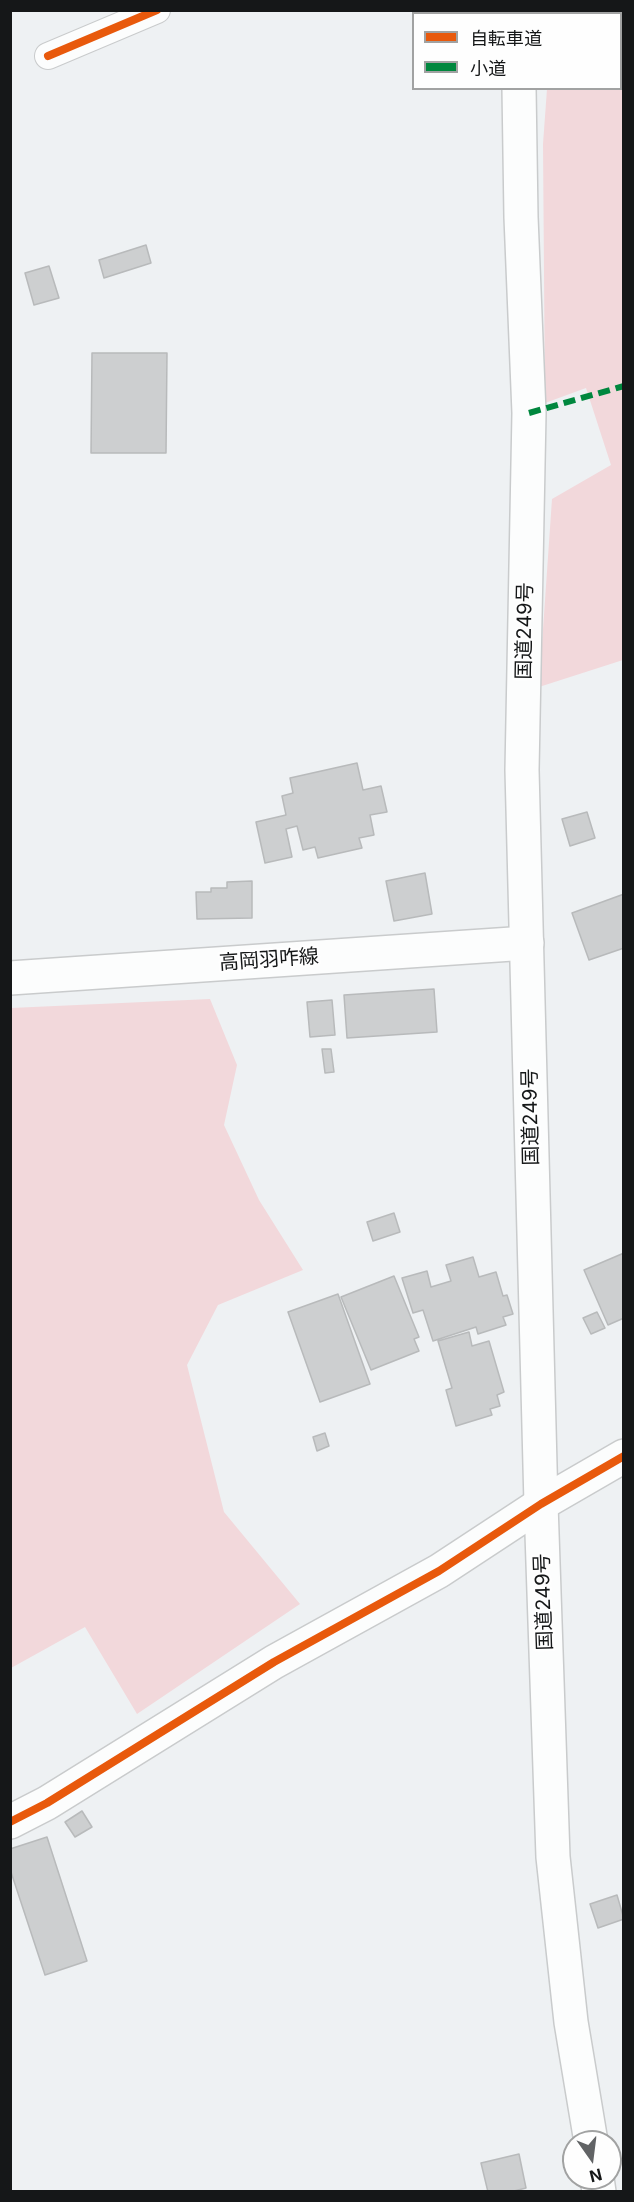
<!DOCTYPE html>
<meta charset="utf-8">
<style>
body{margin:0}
#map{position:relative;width:634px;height:2202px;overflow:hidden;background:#eef1f3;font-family:Inter,"Noto Sans JP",sans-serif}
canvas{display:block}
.frame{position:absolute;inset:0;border:12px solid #151718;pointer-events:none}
.legend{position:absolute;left:412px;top:12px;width:210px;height:78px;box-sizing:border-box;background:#fefefe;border:2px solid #a1a2a2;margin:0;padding:8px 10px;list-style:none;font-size:18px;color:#151718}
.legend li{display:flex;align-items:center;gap:12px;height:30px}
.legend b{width:30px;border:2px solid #a1a2a2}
.north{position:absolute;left:562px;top:2130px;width:60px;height:60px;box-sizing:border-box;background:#fefefe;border:2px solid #a1a2a2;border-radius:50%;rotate:166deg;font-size:16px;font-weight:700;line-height:24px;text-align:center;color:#151718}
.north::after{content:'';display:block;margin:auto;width:21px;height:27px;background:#616365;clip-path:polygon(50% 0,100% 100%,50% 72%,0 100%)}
</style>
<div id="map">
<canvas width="634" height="2202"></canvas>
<div class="frame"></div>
<ul class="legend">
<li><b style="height:8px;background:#e8590c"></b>自転車道</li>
<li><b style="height:8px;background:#00873e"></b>小道</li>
</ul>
<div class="north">N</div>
</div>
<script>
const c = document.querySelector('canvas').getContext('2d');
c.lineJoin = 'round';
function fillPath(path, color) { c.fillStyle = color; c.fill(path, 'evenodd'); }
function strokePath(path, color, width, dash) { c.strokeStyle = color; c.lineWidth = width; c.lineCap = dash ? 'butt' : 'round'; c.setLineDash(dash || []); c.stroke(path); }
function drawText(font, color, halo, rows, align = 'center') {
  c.font = font + ' Inter,"Noto Sans JP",sans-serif'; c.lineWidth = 5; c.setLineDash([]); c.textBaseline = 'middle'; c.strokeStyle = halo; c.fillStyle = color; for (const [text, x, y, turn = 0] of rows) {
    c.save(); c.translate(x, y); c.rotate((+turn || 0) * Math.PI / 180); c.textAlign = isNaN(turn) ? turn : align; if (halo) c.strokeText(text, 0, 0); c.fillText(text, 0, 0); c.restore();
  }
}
fillPath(new Path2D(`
 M552 11H623V660L539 687 552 499 611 465 586 388 545 403 543 144 547 89 620 88V14L552 13Z
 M210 999 237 1065 224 1125 259 1200 303 1270 218 1305 187 1365 224 1512 300 1604 137 1714 85 1627 11 1668V1008Z`), '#f2d8db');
const building = new Path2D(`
 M146 245 151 263 104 278 99 260Z
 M49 266 59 298 34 305 25 273Z
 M92 353H167L166 453H91Z
 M357 763 363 790 381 786 387 812 370 815 374 835 359 838 362 848 318 858 315 847 303 850 297 826 286 829 292 857 265 863 256 822 286 815 282 796 293 793 290 778Z
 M587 812 595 838 570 846 562 819Z
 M425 873 432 914 394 921 386 881Z
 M252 881V918L197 919 196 892H211V888H227V882Z
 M624 894V948L589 960 572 913Z
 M434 989 437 1032 347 1038 344 995Z
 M332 1000 335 1035 310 1037 307 1002Z
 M322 1049H331L334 1072 325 1073Z
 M394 1213 400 1232 373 1241 367 1222Z
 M624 1253V1318L608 1325 584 1270Z
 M473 1257 479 1277 496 1272 503 1296 507 1295 513 1314 503 1317 506 1325 478 1334 476 1327 433 1341 423 1310 413 1313 402 1278 427 1271 431 1287 451 1281 446 1265Z
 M394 1276 419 1337 414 1339 419 1351 371 1370 341 1297Z
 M338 1294 370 1384 320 1402 288 1312Z
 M597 1312 605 1328 591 1334 583 1318Z
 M469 1332 472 1346 489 1341 504 1392 497 1395 500 1406 490 1409 492 1415 456 1426 446 1390 452 1388 438 1341Z
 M325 1433 329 1446 317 1451 313 1437Z
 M82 1811 92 1827 75 1837 65 1822Z
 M47 1837 87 1961 45 1975 10 1869V1849Z
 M617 1895 624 1919 598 1928 590 1904Z
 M519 2154 526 2188 510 2192H488L481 2163Z`);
fillPath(building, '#cdcfd0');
strokePath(building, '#b8babb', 1.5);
const street = new Path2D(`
 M48 56 157 10`);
const secondary = new Path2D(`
 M10 1822 47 1803 274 1662 439 1571 541 1504 624 1456`);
const primary = new Path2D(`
 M10 978 527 943`);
const highway = new Path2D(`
 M518 10V14
 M519 88 521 217 529 413 522 770 541 1504 553 1857 571 2022 591 2142
 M597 2178 599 2192`);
strokePath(street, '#c9cbcc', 28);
strokePath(secondary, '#c9cbcc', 36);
strokePath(primary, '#c9cbcc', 36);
strokePath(highway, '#c9cbcc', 36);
strokePath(street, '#fcfdfd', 26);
strokePath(secondary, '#fcfdfd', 33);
strokePath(primary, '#fcfdfd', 33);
strokePath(highway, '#fcfdfd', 33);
strokePath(new Path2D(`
 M529 413 624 386`), '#00873e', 6, [12, 6]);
strokePath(new Path2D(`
 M48 56 157 10
 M10 1822 47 1803 274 1662 439 1571 541 1504 624 1456`), '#e8590c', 8);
drawText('20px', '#151718', '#fefefe', [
 ["国道249号",525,631,-89],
 ["高岡羽咋線",269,960,-4],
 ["国道249号",531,1117,-91],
 ["国道249号",544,1602,-92]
]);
</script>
